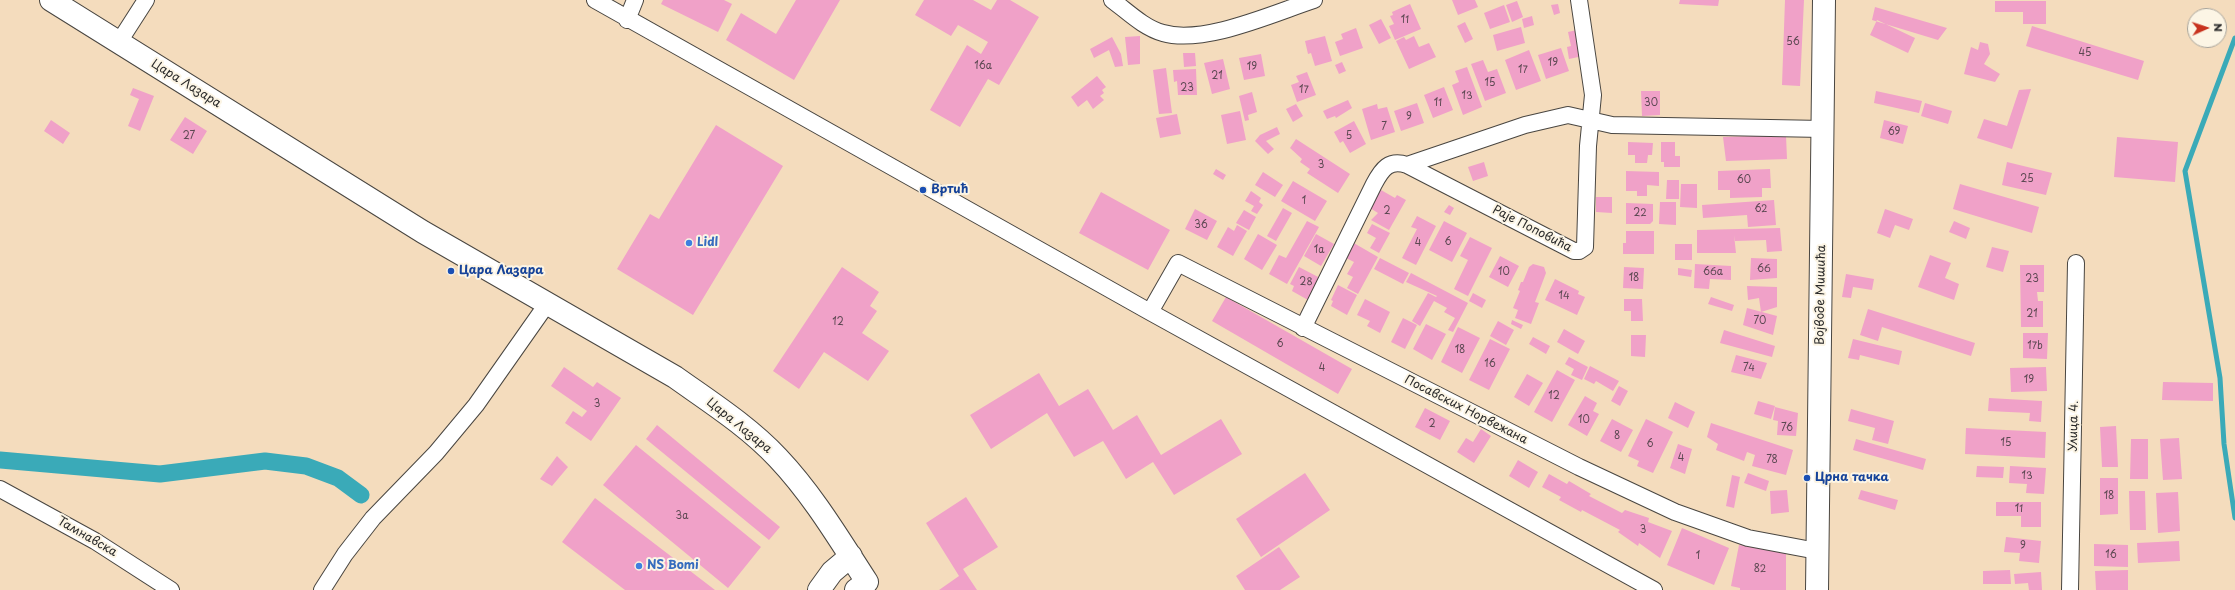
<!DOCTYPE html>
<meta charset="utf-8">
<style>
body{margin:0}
#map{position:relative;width:2235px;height:590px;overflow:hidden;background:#f4dcbd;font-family:"Playpen Sans",sans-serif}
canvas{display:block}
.north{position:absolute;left:2187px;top:8px;width:40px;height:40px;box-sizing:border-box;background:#fcf5e5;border:1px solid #a8a49b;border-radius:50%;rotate:87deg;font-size:11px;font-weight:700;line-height:16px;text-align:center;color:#2b2b2b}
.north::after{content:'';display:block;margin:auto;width:14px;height:18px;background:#c8321e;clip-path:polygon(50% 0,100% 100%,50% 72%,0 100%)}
</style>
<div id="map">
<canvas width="2235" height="590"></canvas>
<div class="north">N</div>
</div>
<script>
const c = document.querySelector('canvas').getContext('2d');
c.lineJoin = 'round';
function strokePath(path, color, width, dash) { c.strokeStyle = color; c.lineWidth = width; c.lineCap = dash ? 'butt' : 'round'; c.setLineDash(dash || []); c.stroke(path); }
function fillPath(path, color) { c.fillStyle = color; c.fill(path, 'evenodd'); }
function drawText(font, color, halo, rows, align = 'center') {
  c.font = font + ' "Playpen Sans",sans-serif'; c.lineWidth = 4; c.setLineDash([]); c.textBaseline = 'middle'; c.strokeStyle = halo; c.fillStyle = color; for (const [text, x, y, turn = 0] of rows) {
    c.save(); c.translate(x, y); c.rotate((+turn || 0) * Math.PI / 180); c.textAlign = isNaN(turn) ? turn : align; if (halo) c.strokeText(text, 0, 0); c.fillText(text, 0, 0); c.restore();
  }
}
strokePath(new Path2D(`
 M2235 38 2185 171 2220 378 2224 444 2235 518`), '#3aaab8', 5);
strokePath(new Path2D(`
 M0 460 160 474 265 461 306 466 338 478 361 495`), '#3aaab8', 17);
fillPath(new Path2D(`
 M663 0H724L732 4 718 32 661 4Z
 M796 0H840L794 80 726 40 741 13 776 34Z
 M924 0H973L991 10 997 0H1010L1039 17 999 85 988 79 960 127 930 110 967 45 981 54 988 42 958 25 951 36 915 15Z
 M1452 0H1475L1478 7 1458 15Z
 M1680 0H1719L1718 6 1679 4Z
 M1785 0H1804L1800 86 1782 85Z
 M1517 1 1523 17 1512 22 1506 5Z
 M1995 1H2046V24H2023V12H1995Z
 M1410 4 1421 29 1395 40 1389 26 1394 24 1390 16 1393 15 1392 12Z
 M1558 4 1560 13 1554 15 1551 5Z
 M1504 5 1510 22 1490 29 1484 13Z
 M1875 7 1947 28 1938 40 1872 20Z
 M1532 16 1534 25 1524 28 1522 19Z
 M1381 19 1391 38 1379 44 1369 25Z
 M1877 20 1915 38 1908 53 1870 35Z
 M1465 22 1473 39 1465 43 1457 26Z
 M2032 26 2144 61 2138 80 2026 46Z
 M1521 27 1525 43 1497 51 1493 35Z
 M1356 28 1363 48 1340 56 1335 42 1343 39 1341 34Z
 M1577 30 1583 56 1569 59 1567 47 1571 46 1568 32Z
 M1140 36V64L1128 65 1125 37Z
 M1325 36 1332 61 1315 66 1311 53 1308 54 1305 41Z
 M1414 36 1419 47 1429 43 1436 57 1409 69 1396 41 1404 37 1406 40Z
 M1112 37 1121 54 1123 66 1115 67 1109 50 1094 58 1090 49Z
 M1980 42 1988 44 1990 54 1984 64 2000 74 1995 82 1964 74 1971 47 1978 50Z
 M1561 48 1569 71 1546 79 1538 55Z
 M1529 50 1541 81 1516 90 1505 60Z
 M1183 53H1195L1196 66 1184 67Z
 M1261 54 1265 76 1244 80 1239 58Z
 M1223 59 1230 89 1212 94 1204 63Z
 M1483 60 1488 72 1497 69 1506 93 1485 101 1471 64Z
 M1342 62 1346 71 1339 74 1335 65Z
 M1467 67 1482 107 1463 115 1452 85 1459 82 1455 71Z
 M1166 68 1172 113 1159 114 1153 70Z
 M1196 69 1197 95H1178L1177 81 1174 82 1173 70Z
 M1307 72 1316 95 1297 102 1291 85 1299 82 1296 76Z
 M1097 76 1106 87 1102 90 1104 93 1100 96 1104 100 1093 109 1087 100 1078 107 1071 97Z
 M1444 87 1453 110 1433 118 1424 95Z
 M133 88 154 96 140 131 128 126 139 99 130 95Z
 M2031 89 2012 149 1977 138 1984 119 2007 126 2019 90Z
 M1641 91H1660V115L1642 116Z
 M1876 91 1922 101 1919 113 1874 103Z
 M1252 92 1257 112 1248 115 1249 120 1245 121 1239 96Z
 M1348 100 1352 108 1336 118 1335 116 1327 119 1323 111Z
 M1417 103 1424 123 1401 131 1394 111Z
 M1925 103 1952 111 1948 124 1921 116Z
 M1296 104 1303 116 1293 122 1286 109Z
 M1377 104 1378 109 1387 107 1395 132 1371 140 1362 109Z
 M1240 111 1246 140 1227 144 1221 115Z
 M1177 114 1181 134 1160 138 1156 118Z
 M185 117 207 131 193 154 170 140Z
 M51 120 70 133 63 144 44 131Z
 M1884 120 1908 126 1903 144 1880 138Z
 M1354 121 1366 144 1350 153 1343 141 1340 143 1334 132Z
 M716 125 783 166 693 315 617 269 650 214 659 219Z
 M1277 127 1280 134 1266 141 1274 149 1268 154 1255 141 1260 135Z
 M1786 135 1787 159 1726 161 1723 137Z
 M2117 137 2178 142 2175 182 2114 177Z
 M1296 139 1350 174 1338 193 1307 173 1310 169 1300 162 1302 159 1290 148Z
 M1628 142 1653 143 1652 155H1648L1647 163H1635V155H1628Z
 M1661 142H1675V156H1680V167H1664V162H1661Z
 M1484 162 1488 176 1473 181 1468 167Z
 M2007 162 2052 173 2046 195 2002 185Z
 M1216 169 1226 175 1223 180 1213 174Z
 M1770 169 1771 188H1762V197L1730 198V190H1718V171Z
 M1626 171 1659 172V186L1647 185V196H1637V191H1626Z
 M1263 172 1283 185 1275 197 1255 185Z
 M1667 180H1679V199H1666Z
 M1293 181 1327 201 1315 221 1281 201Z
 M1681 184H1697V208L1680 207Z
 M1960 184 2039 207 2032 233 1953 209Z
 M1381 190 1395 198 1397 195 1406 200 1389 230 1371 220 1378 213 1370 208Z
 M1251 191 1261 198 1259 202 1263 205 1257 214 1251 211 1254 206 1245 201Z
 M1101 192 1170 230 1148 270 1079 233Z
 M1596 197H1612V213L1596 212Z
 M1774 200 1776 225 1748 227 1747 215 1703 218 1702 205Z
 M1660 202H1676V225L1659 224Z
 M1626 203 1653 204V221L1650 224H1626Z
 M1449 205 1454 208 1450 215 1444 212Z
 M1283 208 1292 213 1276 241 1267 236Z
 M1195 209 1217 221 1207 240 1185 229Z
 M1885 209 1913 219 1909 230 1895 225 1890 238 1877 233Z
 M1244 210 1256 217 1249 230 1236 223Z
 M1417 216 1436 226 1416 265 1402 258 1417 229 1411 227Z
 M1307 221 1319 227 1287 284 1269 274 1279 255 1286 258Z
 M1444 221 1467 233 1452 262 1429 250Z
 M1954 221 1970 228 1966 239 1949 232Z
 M1372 224 1390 233 1379 253 1370 248 1376 238 1367 233Z
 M1237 225 1247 231 1233 256 1217 247 1228 227 1234 231Z
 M1780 228 1782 251 1767 252 1766 240 1735 241 1734 235 1736 253H1697V230Z
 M1626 231H1654V254H1623V243H1626Z
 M1258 234 1277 245 1262 270 1244 259Z
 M1316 234 1334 244 1321 266 1304 256Z
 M1470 237 1492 248 1468 296 1454 289 1468 260 1460 256Z
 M1352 242 1378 257 1358 294 1347 288 1353 277 1347 274 1354 262 1344 257Z
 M1675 244H1692V260H1675Z
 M1992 247 2009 251 2003 272 1986 267Z
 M1930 255 1951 263 1945 278 1959 284 1954 300 1918 287Z
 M1500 256 1519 266 1508 287 1489 277Z
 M1380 258 1409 273 1403 284 1374 269Z
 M1751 258 1777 259V278L1750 280Z
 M1533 264 1544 267 1546 273 1535 302 1539 303 1531 324 1515 318 1518 310 1513 308 1520 291 1518 290 1521 282H1523L1529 267Z
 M1695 264 1731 266V280L1710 279 1709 289 1694 288Z
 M2020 265H2044V292H2037L2038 301H2043V327H2021Z
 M842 267 879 292 870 306 877 311 862 333 889 351 868 381 824 352 799 389 773 371Z
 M1299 267 1322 279 1308 300 1292 291 1294 286 1290 284Z
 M1624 267 1644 268 1643 289 1623 288Z
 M1678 268 1692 270 1691 277 1678 275Z
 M1411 273 1468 303 1453 332 1448 330 1455 318 1444 312 1447 308 1434 301 1420 326 1412 321 1428 293 1436 297 1437 296 1406 282Z
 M1846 274 1874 279 1872 290 1853 287 1851 298 1842 297Z
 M1555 279 1579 291 1578 294 1585 297 1577 315 1545 300Z
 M1338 285 1357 295 1347 315 1331 306 1333 301 1331 300Z
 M1747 286 1777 287V307L1761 312 1759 298 1748 300Z
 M1473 293 1486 300 1482 308 1469 301Z
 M1226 297 1352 369 1338 394 1212 321Z
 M1711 297 1734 305 1732 311 1708 304Z
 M1365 299 1390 312 1380 333 1367 326 1370 321 1357 315Z
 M1624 299H1642L1643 321H1631V311H1624Z
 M1747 308 1777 316 1773 335 1743 325Z
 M1868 309 1975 343 1971 356 1882 327 1878 341 1860 335Z
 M1403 318 1417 325 1405 349 1391 342Z
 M1512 320 1523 325 1521 329 1511 324Z
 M1498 321 1514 330 1506 345 1490 336Z
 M1426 324 1446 334 1432 360 1413 349Z
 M1458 327 1480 338 1462 373 1441 362Z
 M1564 329 1585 341 1578 354 1557 342Z
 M1724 330 1775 346 1772 357 1720 343Z
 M2023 333H2048L2047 359 2023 358Z
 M1631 335H1646L1645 357 1631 356Z
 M1533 337 1550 346 1546 354 1529 344Z
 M1490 339 1510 349 1489 390 1469 380Z
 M1853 339 1902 351 1899 365 1860 355 1859 360 1848 358Z
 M1736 355 1767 363 1761 379 1731 372Z
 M1569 357 1588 367 1582 380 1571 375 1574 369 1565 364Z
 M1590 366 1619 381 1613 391 1596 381 1594 384 1584 379Z
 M564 367 593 387 597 382 621 398 591 441 565 423 573 411 582 417 587 411 551 386Z
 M2046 367 2047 391 2011 392 2010 368Z
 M1557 370 1575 380 1552 422 1534 412Z
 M1039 373 1059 406 1088 389 1113 430 1137 415 1161 455 1221 419 1242 454 1174 495 1153 462 1126 479 1103 441 1074 457 1047 413 991 449 970 415Z
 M1527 374 1543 383 1529 406 1514 397Z
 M2163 382 2213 383V401L2162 400Z
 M1619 386 1628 391 1620 406 1611 401Z
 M1585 396 1597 403 1593 411 1599 414 1587 436 1568 425Z
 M1989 398 2042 401 2041 422 2029 421 2030 413 1988 411Z
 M1758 401 1775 406 1771 419 1754 414Z
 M1675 402 1695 412 1688 428 1668 418Z
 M1775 407 1798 413 1796 436 1777 435 1778 421 1773 420Z
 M1425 408 1450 421 1440 440 1415 427Z
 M1851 409 1894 421 1888 444 1872 440 1875 428 1848 421Z
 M1612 419 1633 430 1621 452 1600 441Z
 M1646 419 1673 432 1653 473 1637 466 1639 461 1628 456Z
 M1711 423 1793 450 1786 475 1752 466 1755 455 1747 452 1744 461 1716 450 1718 444 1707 437Z
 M657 425 780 527 769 540 646 439Z
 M2116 426 2118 467H2102L2100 427Z
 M1966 428 2046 432 2045 458 1965 454Z
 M1481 429 1491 436 1474 463 1457 452 1466 438 1473 442Z
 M2179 438 2182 479 2163 480 2160 439Z
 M1856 439 1926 459 1923 470 1853 450Z
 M2131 439H2148V479H2130Z
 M1678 444 1692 449 1685 474 1670 468Z
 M636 445 761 547 728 588 603 485Z
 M557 456 568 467 552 486 540 479Z
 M1518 460 1538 472 1529 488 1509 476Z
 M1977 466 2004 467 2003 478 1976 477Z
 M2010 466 2046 468 2044 494 2026 493 2027 484 2009 483Z
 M1305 473 1330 510 1261 557 1236 519Z
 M1748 473 1769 481 1766 491 1744 483Z
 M1549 474 1567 484 1569 481 1591 494 1589 496 1622 513 1625 510 1649 518 1648 522 1672 531 1660 558 1639 543 1638 546 1618 532 1620 530 1582 510 1581 512 1559 500 1561 497 1542 487Z
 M1732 475 1740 477 1734 508 1726 506Z
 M2100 478H2118V514L2100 515Z
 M1787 490 1789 512 1771 514 1770 491Z
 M1861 490 1898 500 1895 510 1858 499Z
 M2129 491H2145L2146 530H2130Z
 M2178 492 2180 531 2158 533 2156 493Z
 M966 497 998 547 963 569 977 590H939L959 576 926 523Z
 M595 498 715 590H625L562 542Z
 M1996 502H2041V527H2021V516H1996Z
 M1682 528 1729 548 1714 585 1667 565Z
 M2006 537 2041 541 2039 563 2019 561 2020 553 2004 552Z
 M2179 541 2180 561 2138 563 2137 543Z
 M2094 544 2128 545V567L2094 566Z
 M1739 545 1786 552V590H1740V588L1731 586Z
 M1279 547 1300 577 1280 590H1245L1236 576Z
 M2010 570 2011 584H1983V571Z
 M2128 570V590H2096L2095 571Z
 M2041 572 2042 590H2029L2028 583 2015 584 2014 574Z`), '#f0a1c8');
const minor = new Path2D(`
 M595 0 1150 312 1654 590
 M1112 0C1127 11 1144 28 1163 33 1204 45 1274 13 1314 0
 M627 20 635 0
 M119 42 146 0
 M1407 165 1574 251H1579L1585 247 1588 146 1593 95 1579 0
 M1150 312 1178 263 1579 467 1675 512 1748 538 1817 551
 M1303 328 1374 184C1382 169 1389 159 1407 165L1525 125 1568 115 1612 125 1823 129
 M0 489 95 541 171 590
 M322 590 345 554 373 518 436 453 476 405 547 304
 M2070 590 2076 263`);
const secondary = new Path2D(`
 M51 0 423 232 675 377C710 402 748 426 778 458 813 495 839 539 867 582L856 590
 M819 590 832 572 851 556`);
const primary = new Path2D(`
 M1817 590 1824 0`);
strokePath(minor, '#494641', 18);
strokePath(secondary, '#494641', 24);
strokePath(primary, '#494641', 24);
strokePath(minor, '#fff', 16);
strokePath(secondary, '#fff', 22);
strokePath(primary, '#fff', 22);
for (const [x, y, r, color] of [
 [923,190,4,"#1a4fb4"],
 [689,243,4,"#3f7fe0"],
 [451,271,4,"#1a4fb4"],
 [1807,478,4,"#1a4fb4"],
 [639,566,4,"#3f7fe0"]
]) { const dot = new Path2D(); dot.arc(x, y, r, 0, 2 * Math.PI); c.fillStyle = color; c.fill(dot); strokePath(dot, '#fcf5e5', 1.5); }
drawText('10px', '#5c4852', null, [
 ["11",1405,20],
 ["56",1793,42],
 ["45",2085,53],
 ["19",1553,63],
 ["16a",983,66],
 ["19",1252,67],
 ["17",1523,70],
 ["21",1217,76],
 ["15",1490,83],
 ["23",1187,88],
 ["17",1304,90],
 ["13",1467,96],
 ["11",1438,103],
 ["30",1651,103],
 ["9",1409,117],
 ["7",1384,127],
 ["69",1894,132],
 ["27",189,136],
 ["5",1349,136],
 ["3",1321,165],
 ["25",2027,179],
 ["60",1744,180],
 ["1",1304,201],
 ["62",1761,209],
 ["2",1387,211],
 ["22",1640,213],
 ["36",1201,225],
 ["6",1448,242],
 ["4",1418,243],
 ["1a",1319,250],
 ["66",1764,269],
 ["10",1504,272],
 ["66a",1713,272],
 ["18",1634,278],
 ["23",2032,279],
 ["28",1306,282],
 ["14",1564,296],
 ["21",2032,314],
 ["70",1760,321],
 ["12",838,322],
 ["6",1280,344],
 ["17b",2035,346],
 ["18",1460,350],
 ["16",1490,364],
 ["4",1322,368],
 ["74",1749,368],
 ["19",2029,380],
 ["12",1554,396],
 ["3",597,404],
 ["10",1584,420],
 ["2",1432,424],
 ["76",1787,428],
 ["8",1617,436],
 ["15",2006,443],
 ["6",1650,444],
 ["4",1681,458],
 ["78",1772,460],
 ["13",2027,476],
 ["18",2109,496],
 ["11",2019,509],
 ["3a",682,516],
 ["3",1643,530],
 ["9",2023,546],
 ["16",2111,555],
 ["1",1698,556],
 ["82",1760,569]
]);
drawText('12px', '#2b2b2b', '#fcf5e5', [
 ["Цара Лазара",186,84,32],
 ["Раје Поповића",1532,229,27],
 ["Војводе Мишића",1821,295,-89],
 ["Посавских Норвежана",1466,410,27],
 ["Цара Лазара",739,426,39],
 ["Улица 4.",2074,426,-89],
 ["Тамнавска",87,537,30]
]);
drawText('bold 12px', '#164399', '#fcf5e5', [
 ["Вртић",931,190],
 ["Цара Лазара",459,271],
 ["Црна тачка",1815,478]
], 'left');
drawText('bold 12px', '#366cbe', '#fcf5e5', [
 ["Lidl",697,243],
 ["NS Bomi",647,566]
], 'left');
</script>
